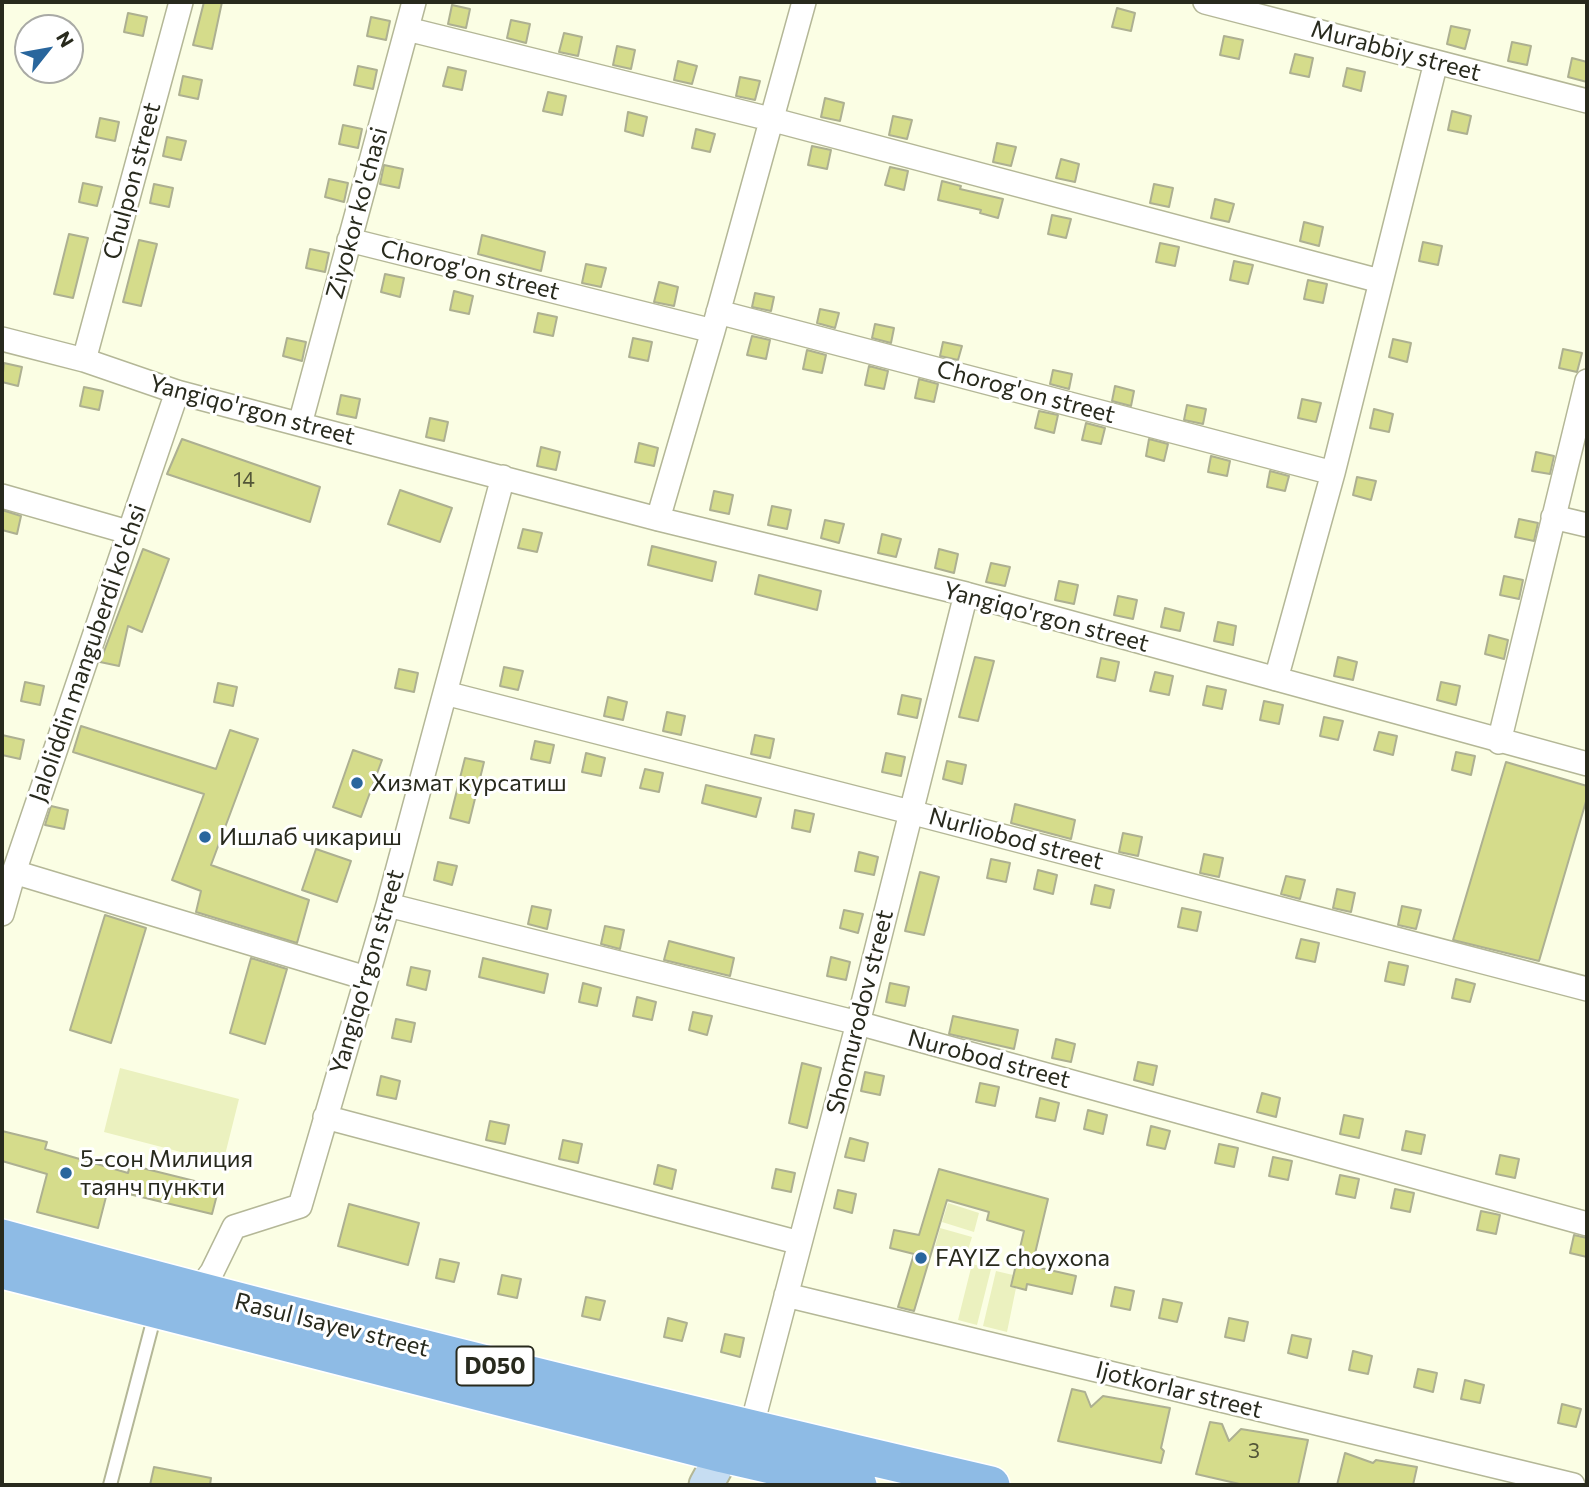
<!DOCTYPE html>
<meta charset="utf-8">
<style>
body{margin:0}
#map{position:relative;width:1589px;height:1487px;overflow:hidden;background:#fbfee4;font-family:Commissioner,sans-serif}
canvas{display:block}
.frame{position:absolute;inset:0;border:4px solid #282a1d;pointer-events:none}
.north{position:absolute;left:14px;top:14px;width:70px;height:70px;box-sizing:border-box;background:#fff;border:2px solid #a9aaa5;border-radius:50%;rotate:59deg;font-size:19px;font-weight:700;line-height:28px;text-align:center;color:#282a1d}
.north::after{content:'';display:block;margin:auto;width:24px;height:32px;background:#29669d;clip-path:polygon(50% 0,100% 100%,50% 72%,0 100%)}
</style>
<div id="map">
<canvas width="1589" height="1487"></canvas>
<div class="frame"></div>
<div class="north">N</div>
</div>
<script>
const c = document.querySelector('canvas').getContext('2d');
c.lineJoin = 'round';
function fillPath(path, color) { c.fillStyle = color; c.fill(path, 'evenodd'); }
function strokePath(path, color, width, dash) { c.strokeStyle = color; c.lineWidth = width; c.lineCap = dash ? 'butt' : 'round'; c.setLineDash(dash || []); c.stroke(path); }
function drawText(font, color, halo, rows, align = 'center') {
  c.font = font + ' Commissioner,sans-serif'; c.lineWidth = 6; c.setLineDash([]); c.textBaseline = 'middle'; c.strokeStyle = halo; c.fillStyle = color; for (const [text, x, y, turn = 0] of rows) {
    c.save(); c.translate(x, y); c.rotate((+turn || 0) * Math.PI / 180); c.textAlign = isNaN(turn) ? turn : align; if (halo) c.strokeText(text, 0, 0); c.fillText(text, 0, 0); c.restore();
  }
}
fillPath(new Path2D(`
 M120 1068 239 1099 223 1163 104 1132Z
 M948 1203 979 1213 974 1232 942 1222Z
 M940 1228 972 1237 966 1256 935 1247Z
 M972 1264 991 1269 977 1325 958 1320Z
 M996 1271 1013 1275 1010 1286 1016 1288 1007 1332 983 1326Z`), '#ebf1bf');
const building = new Path2D(`
 M204 2H222L212 49 193 45Z
 M452 5 470 9 466 28 448 24Z
 M1117 8 1135 13 1131 31 1112 27Z
 M128 13 147 17 143 36 124 32Z
 M371 17 390 21 386 40 367 36Z
 M511 20 530 24 526 43 507 38Z
 M1451 26 1470 30 1465 49 1447 44Z
 M564 33 582 37 578 56 559 52Z
 M1224 36 1243 40 1239 59 1220 55Z
 M1512 42 1531 46 1527 65 1508 61Z
 M617 46 635 50 631 69 613 65Z
 M1295 54 1313 58 1309 77 1290 73Z
 M1572 58 1587 62V82L1568 77Z
 M678 61 697 66 692 84 674 80Z
 M358 66 377 70 373 89 354 85Z
 M448 67 466 71 462 90 443 86Z
 M1347 68 1365 72 1361 91 1343 86Z
 M183 76 202 80 198 99 179 95Z
 M740 77 760 81 755 100 736 96Z
 M548 92 566 96 562 115 543 111Z
 M825 98 844 103 840 121 821 117Z
 M1452 111 1471 116 1467 134 1448 130Z
 M628 112 647 117 643 136 625 131Z
 M893 116 912 120 907 139 889 135Z
 M100 118 119 122 115 141 96 137Z
 M343 125 362 129 358 148 339 144Z
 M696 129 715 134 710 152 692 148Z
 M167 137 186 141 181 160 163 156Z
 M997 143 1016 147 1011 166 993 162Z
 M812 146 831 150 827 169 808 165Z
 M1061 159 1079 164 1075 182 1056 178Z
 M384 165 403 169 399 188 380 184Z
 M890 167 908 171 904 190 885 185Z
 M329 179 348 183 344 202 325 197Z
 M942 181 961 186 960 189 1003 199 998 218 980 213 981 210 938 200Z
 M83 183 102 187 97 206 79 202Z
 M154 184 173 188 169 207 150 203Z
 M1154 184 1173 188 1169 207 1150 203Z
 M1215 199 1234 204 1229 222 1211 218Z
 M1052 215 1071 219 1066 238 1048 234Z
 M1304 222 1323 227 1319 246 1300 241Z
 M69 234 88 238 73 298 54 294Z
 M482 235 545 252 541 271 478 254Z
 M139 240 157 244 141 306 123 302Z
 M1423 242 1442 246 1438 265 1419 261Z
 M1160 243 1179 247 1175 266 1156 262Z
 M310 249 329 253 325 272 306 268Z
 M1234 261 1253 265 1248 284 1230 280Z
 M586 264 606 268 601 287 582 283Z
 M385 274 404 278 400 297 381 292Z
 M1308 280 1327 284 1323 303 1304 299Z
 M659 282 678 287 674 306 654 302Z
 M454 291 473 296 469 314 450 310Z
 M755 293 774 297 771 311 752 307Z
 M820 309 839 313 835 328 817 323Z
 M538 313 557 317 553 336 534 332Z
 M875 324 894 328 891 343 872 338Z
 M752 336 770 340 766 359 747 355Z
 M287 338 306 342 302 361 283 356Z
 M633 338 652 342 648 361 629 357Z
 M1393 339 1411 343 1407 362 1389 357Z
 M943 342 962 346 958 360 940 356Z
 M1563 349 1582 353 1577 372 1559 368Z
 M807 350 826 355 822 373 803 369Z
 M4 363 22 367 18 386 2 382Z
 M869 366 888 371 884 389 865 385Z
 M1053 370 1072 374 1069 389 1050 384Z
 M919 379 938 384 934 402 915 398Z
 M1115 386 1134 391 1131 406 1112 401Z
 M84 387 103 391 99 410 80 406Z
 M341 395 360 399 356 418 337 414Z
 M1302 399 1321 403 1316 422 1298 418Z
 M1187 405 1206 409 1203 424 1184 420Z
 M1374 409 1393 414 1389 432 1370 428Z
 M1039 411 1058 415 1054 433 1035 428Z
 M430 418 448 422 444 441 426 437Z
 M1086 423 1105 428 1101 444 1082 440Z
 M182 439 320 487 310 522 167 474Z
 M1149 439 1168 444 1164 461 1146 456Z
 M639 443 658 448 654 466 635 462Z
 M541 447 560 452 556 470 537 466Z
 M1536 452 1554 456 1550 474 1532 471Z
 M1211 456 1230 461 1227 476 1208 472Z
 M1270 471 1289 476 1285 491 1267 487Z
 M1357 477 1376 481 1371 500 1353 495Z
 M400 490 452 508 440 542 388 524Z
 M714 491 733 495 729 514 710 510Z
 M772 506 791 510 787 529 768 525Z
 M2 510 21 516 17 534 2 530Z
 M1519 519 1538 523 1534 541 1515 537Z
 M825 520 844 524 839 543 821 538Z
 M523 529 542 533 537 552 518 548Z
 M882 534 901 539 896 557 878 553Z
 M652 546 716 562 712 581 648 565Z
 M143 549 169 559 142 632 128 626 119 666 100 662Z
 M939 549 958 554 954 573 935 568Z
 M991 563 1010 567 1005 586 986 582Z
 M759 575 821 591 817 610 755 594Z
 M1504 576 1523 580 1519 599 1500 595Z
 M1059 581 1078 585 1074 604 1055 600Z
 M1118 596 1137 600 1133 619 1114 615Z
 M1165 608 1184 613 1180 631 1161 627Z
 M1218 622 1236 626 1233 645 1214 641Z
 M1489 635 1508 640 1504 659 1485 654Z
 M975 657 994 661 978 721 959 717Z
 M1338 657 1357 662 1353 680 1334 676Z
 M1101 658 1119 662 1115 681 1097 677Z
 M504 667 523 671 518 690 500 686Z
 M399 669 418 673 414 692 395 688Z
 M1155 672 1173 676 1169 695 1150 691Z
 M25 682 44 686 40 705 21 701Z
 M1441 682 1460 686 1456 705 1437 700Z
 M218 683 237 687 233 706 214 702Z
 M1207 686 1226 690 1222 709 1203 705Z
 M902 695 921 699 917 718 898 714Z
 M608 697 627 702 623 720 604 716Z
 M1264 701 1283 705 1279 724 1260 720Z
 M667 712 685 716 681 735 663 731Z
 M1324 717 1343 721 1338 740 1320 736Z
 M81 726 216 769 230 730 258 739 211 865 309 900 297 943 196 912 201 891 172 880 204 794 73 752Z
 M1379 732 1397 736 1393 755 1374 750Z
 M2 735 24 740 20 759 2 755Z
 M755 735 774 739 770 758 751 754Z
 M535 741 554 745 550 763 531 759Z
 M353 750 382 760 361 817 333 807Z
 M1456 752 1475 756 1471 775 1452 770Z
 M586 753 605 758 601 776 582 772Z
 M886 753 905 757 901 776 882 772Z
 M465 758 484 762 469 823 450 818Z
 M947 761 966 765 962 784 943 779Z
 M1506 762 1587 786V798L1539 961 1453 940Z
 M645 769 663 773 659 792 640 788Z
 M706 785 761 798 756 817 702 803Z
 M1015 804 1075 820 1071 839 1011 823Z
 M51 806 68 810 64 829 45 825Z
 M795 810 814 814 810 832 792 828Z
 M1123 833 1142 837 1138 856 1119 852Z
 M316 849 351 861 337 902 302 890Z
 M859 852 878 857 874 875 855 871Z
 M1204 854 1223 858 1219 877 1200 873Z
 M991 859 1010 863 1006 882 987 878Z
 M438 862 457 866 452 885 434 880Z
 M1038 870 1057 875 1053 894 1034 889Z
 M920 872 939 877 924 935 905 931Z
 M1286 876 1305 880 1300 899 1281 894Z
 M1095 885 1114 890 1110 908 1091 904Z
 M1337 889 1355 893 1351 912 1333 908Z
 M532 906 551 910 547 929 528 924Z
 M1402 906 1421 910 1416 929 1398 925Z
 M1182 908 1201 912 1197 931 1178 927Z
 M844 910 863 914 858 933 840 928Z
 M105 915 146 928 111 1043 70 1030Z
 M605 926 624 930 620 949 601 944Z
 M1301 939 1319 943 1315 962 1296 958Z
 M669 941 734 958 730 976 664 960Z
 M831 957 850 962 846 980 827 976Z
 M251 958 287 969 265 1044 230 1033Z
 M483 958 548 974 544 993 479 977Z
 M1389 962 1408 966 1404 985 1385 981Z
 M411 967 430 971 426 990 407 985Z
 M1456 979 1475 984 1470 1002 1452 998Z
 M583 983 601 988 597 1006 579 1002Z
 M890 983 909 987 905 1006 886 1002Z
 M637 997 656 1002 652 1020 633 1016Z
 M693 1012 712 1016 707 1035 689 1030Z
 M953 1016 1018 1030 1014 1049 949 1034Z
 M396 1019 415 1023 411 1042 392 1038Z
 M1056 1039 1075 1044 1071 1062 1052 1058Z
 M1138 1062 1157 1066 1153 1085 1134 1080Z
 M802 1063 821 1068 807 1128 789 1123Z
 M865 1072 884 1076 880 1095 861 1091Z
 M381 1076 400 1081 396 1099 377 1095Z
 M980 1083 999 1087 995 1106 976 1102Z
 M1262 1093 1280 1098 1276 1117 1257 1112Z
 M1040 1098 1059 1103 1055 1121 1036 1117Z
 M1088 1110 1107 1115 1103 1134 1084 1129Z
 M1344 1115 1363 1119 1359 1138 1340 1134Z
 M490 1121 509 1125 505 1144 486 1140Z
 M1151 1126 1170 1131 1165 1149 1147 1145Z
 M2 1131 47 1142 45 1149 128 1173 130 1165 219 1187 212 1214 108 1189 98 1228 37 1212 47 1174 2 1161Z
 M1406 1131 1425 1135 1421 1154 1402 1150Z
 M850 1138 868 1143 864 1161 845 1157Z
 M563 1140 582 1144 578 1163 559 1159Z
 M1219 1144 1238 1148 1234 1167 1215 1163Z
 M1500 1155 1519 1159 1515 1178 1496 1174Z
 M1273 1157 1292 1161 1288 1180 1269 1176Z
 M658 1165 676 1170 672 1189 654 1184Z
 M776 1169 795 1173 791 1192 772 1188Z
 M939 1169 1048 1199 1032 1266 1076 1276 1072 1294 1027 1284 1026 1290 1011 1286 1024 1231 987 1220 989 1212 947 1200 914 1311 898 1307 914 1254 890 1248 894 1230 919 1235Z
 M1340 1175 1359 1179 1355 1198 1336 1194Z
 M1395 1189 1414 1193 1410 1212 1391 1208Z
 M838 1190 856 1194 852 1213 834 1208Z
 M349 1204 419 1223 408 1265 338 1246Z
 M1481 1211 1500 1215 1496 1234 1477 1230Z
 M1574 1235 1587 1238V1257L1570 1253Z
 M440 1259 459 1263 454 1282 436 1278Z
 M502 1275 521 1279 517 1298 498 1294Z
 M1115 1287 1134 1291 1130 1310 1111 1306Z
 M586 1297 605 1301 600 1320 582 1316Z
 M1163 1299 1182 1303 1177 1322 1159 1318Z
 M668 1318 687 1323 682 1341 664 1337Z
 M1229 1318 1248 1322 1244 1341 1225 1337Z
 M725 1334 744 1338 740 1357 721 1352Z
 M1292 1335 1311 1339 1307 1358 1288 1353Z
 M1353 1351 1372 1356 1368 1374 1349 1370Z
 M1418 1369 1437 1373 1433 1392 1414 1387Z
 M1465 1380 1484 1385 1480 1403 1461 1399Z
 M1072 1389 1085 1392 1091 1407 1103 1396 1170 1408 1161 1448 1164 1451 1161 1463 1058 1441Z
 M1562 1404 1581 1409 1576 1427 1558 1423Z
 M1210 1422 1222 1424 1229 1441 1241 1429 1308 1440 1298 1485H1244L1196 1474Z
 M1345 1453 1373 1463 1376 1460 1417 1467 1413 1485H1337Z
 M154 1467 211 1478 210 1485H150Z`);
fillPath(building, '#d5dc8b');
strokePath(building, '#adb091', 2);
const lane = new Path2D(`
 M110 1485 155 1314`);
const street = new Path2D(`
 M1205 2 1587 101
 M407 29 770 119 1380 281
 M349 240 713 331
 M718 312 1333 473
 M2 339 84 360 177 392 658 519 966 594 1587 764
 M84 360 181 2
 M300 424 414 2
 M2 496 128 532
 M1553 517 1587 525
 M658 519 713 331 804 2
 M1276 679 1333 473 1436 62
 M445 693 910 812 1587 989
 M1499 742 1587 381
 M14 872 366 978
 M388 905 858 1023 1587 1224
 M2 914 14 872 177 392
 M325 1117 800 1243
 M197 1292 212 1272 234 1227 300 1206 388 905 503 477
 M786 1295 1573 1485
 M751 1429 858 1023 966 594`);
const secondary = new Path2D(`
 M706 1485 723 1454`);
const primary = new Path2D(`
 M2 1238C330 1328 660 1408 991 1485
 M2 1270 723 1454 858 1485`);
strokePath(lane, '#b4b797', 16);
strokePath(street, '#b4b797', 26);
strokePath(secondary, '#b4b797', 37);
strokePath(primary, '#fff', 40);
strokePath(lane, '#fff', 12);
strokePath(street, '#fff', 23);
strokePath(secondary, '#c6ddf2', 33);
strokePath(primary, '#8ebbe5', 37);
for (const [x, y, r, color] of [
 [357,783,7,"#29669d"],
 [205,837,7,"#29669d"],
 [66,1173,7,"#29669d"],
 [921,1258,7,"#29669d"]
]) { const dot = new Path2D(); dot.arc(x, y, r, 0, 2 * Math.PI); c.fillStyle = color; c.fill(dot); strokePath(dot, '#fff', 2.5); }
drawText('21px', '#535638', null, [
 ["14",244,480],
 ["3",1254,1451]
]);
for (const [x, y, w] of [
 [495,1366,77]
]) { const box = new Path2D(); box.roundRect(x - w / 2, y - 19.5, w, 39, 5); c.fillStyle = '#fff'; c.fill(box); strokePath(box, '#282a1d', 2); }
drawText('bold 23px', '#282a1d', null, [
 ["D050",495,1366]
]);
drawText('24px', '#282a1d', '#fff', [
 ["Murabbiy street",1396,51,15],
 ["Chulpon street",132,181,-75],
 ["Ziyokor ko'chasi",357,213,-75],
 ["Chorog'on street",470,270,14],
 ["Chorog'on street",1026,392,15],
 ["Yangiqo'rgon street",252,410,15],
 ["Yangiqo'rgon street",1046,617,15],
 ["Jaloliddin manguberdi ko'chsi",88,653,-71],
 ["Nurliobod street",1016,839,15],
 ["Yangiqo'rgon street",367,972,-74],
 ["Shomurodov street",860,1012,-76],
 ["Nurobod street",989,1059,15],
 ["Rasul Isayev street",332,1325,14],
 ["Ijotkorlar street",1179,1390,14]
]);
drawText('24px', '#282a1d', '#fff', [
 ["Хизмат курсатиш",371,783],
 ["Ишлаб чикариш",219,837],
 ["5-сон Милиция",80,1159],
 ["таянч пункти",80,1187],
 ["FAYIZ choyxona",935,1258]
], 'left');
</script>
